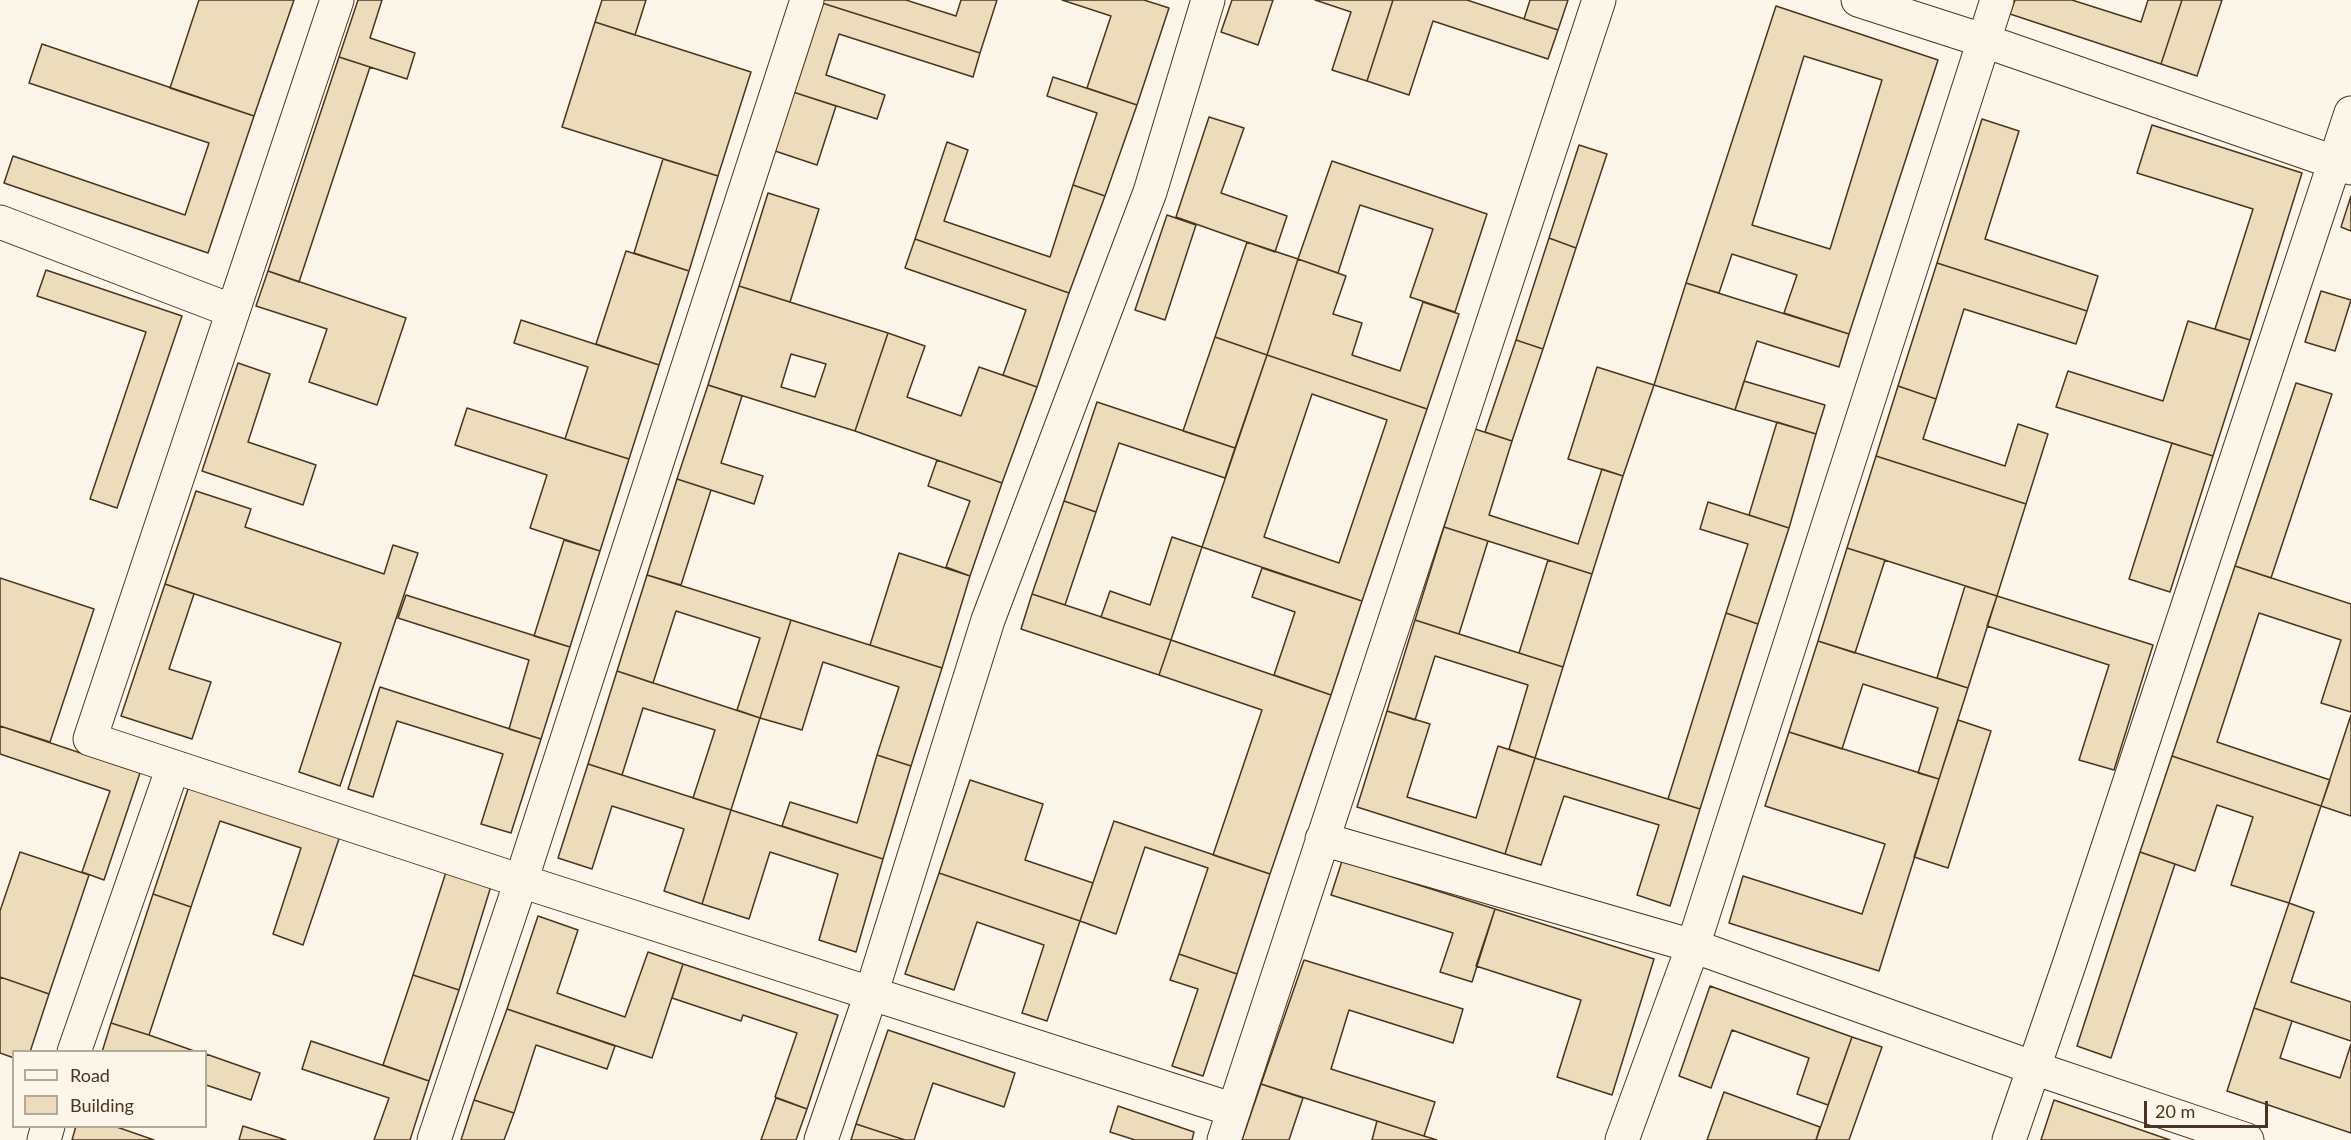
<!DOCTYPE html>
<style>
body{margin:0}
#map{position:relative;width:2351px;height:1140px;overflow:hidden;background:#fbf6e9;font-family:Lato,sans-serif}
canvas{display:block}
.legend{position:absolute;left:12px;top:1050px;width:195px;height:78px;box-sizing:border-box;background:#fbf6e9;border:2px solid #b4a999;margin:0;padding:8px 10px;list-style:none;font-size:18px;color:#4a3520}
.legend li{display:flex;align-items:center;gap:12px;height:30px}
.legend b{width:30px;border:2px solid #b4a999}
.scale{position:absolute;left:2144px;top:1101px;width:124px;height:27px;box-sizing:border-box;border:3px solid #4a3520;border-top:0;padding-left:8px;font-size:18px;line-height:21px;white-space:nowrap;color:#4a3520;-webkit-text-stroke:4px #fbf6e9;paint-order:stroke}
</style>
<div id="map">
<canvas width="2351" height="1140"></canvas>
<ul class="legend">
<li><b style="height:8px;background:#fbf6e9"></b>Road</li>
<li><b style="height:16px;background:#ecdcbc"></b>Building</li>
</ul>
<div class="scale">20 m</div>
</div>
<script>
const c = document.querySelector('canvas').getContext('2d');
c.lineJoin = 'round';
function fillPath(path, color) { c.fillStyle = color; c.fill(path, 'evenodd'); }
function strokePath(path, color, width, dash) { c.strokeStyle = color; c.lineWidth = width; c.lineCap = dash ? 'butt' : 'round'; c.setLineDash(dash || []); c.stroke(path); }
const building = new Path2D(`
 M199 0H294L254 116 170 88Z
 M358 0H382L370 38 415 53 407 79 339 57Z
 M602 0H646L635 35 595 22Z
 M823 0H906L956 16 961 0H997L980 53 822 3Z
 M1062 0H1144L1169 8 1137 105 1087 88 1111 16Z
 M1232 0H1273L1258 45 1221 32Z
 M1315 0H1393L1367 81 1332 70 1351 12Z
 M1393 0H1467L1558 30 1548 59 1433 21 1409 95 1367 81Z
 M1530 0H1568L1558 30 1524 19Z
 M2015 0H2072L2141 22 2148 0H2182L2161 64 2010 14Z
 M2182 0H2222L2197 76 2161 64Z
 M822 3 980 53 973 77 839 34 826 75 885 95 877 119 793 92Z
 M1776 6 1938 60 1849 334 1784 313 1797 275 1732 254 1719 293 1686 283ZM1804 56 1882 80 1830 249 1752 225Z
 M595 22 751 72 718 176 562 127Z
 M42 44 254 116 208 253 4 183 13 156 185 215 209 143 29 83Z
 M339 57 370 67 299 282 268 271Z
 M1053 77 1137 105 1105 196 1073 185 1097 113 1047 96Z
 M793 92 836 106 817 165 775 151Z
 M1209 117 1244 128 1221 193 1287 216 1275 252 1176 217Z
 M1982 119 2019 131 1985 239 2098 276 2087 311 1937 263Z
 M2152 125 2302 173 2250 340 2215 329 2253 209 2137 173Z
 M947 142 968 150 944 221 1050 257 1073 185 1105 196 1069 293 915 239Z
 M1579 145 1607 154 1576 248 1549 238Z
 M663 159 718 176 689 271 634 253Z
 M1332 161 1487 214 1455 312 1410 297 1433 229 1360 205 1338 273 1298 259Z
 M768 193 819 209 790 302 739 286Z
 M2351 196V231L2341 227Z
 M1167 215 1196 225 1165 320 1135 310Z
 M1549 238 1576 248 1543 349 1516 340Z
 M915 239 1069 293 1037 387 1003 375 1026 310 905 268Z
 M1247 242 1298 259 1267 355 1215 337Z
 M626 251 689 271 659 365 596 344Z
 M1298 259 1346 276 1333 314 1362 323 1352 355 1400 371 1423 302 1459 314 1427 409 1267 355Z
 M1937 263 2087 311 2076 344 1964 309 1936 399 1898 386Z
 M46 270 182 316 117 508 90 499 146 332 37 296Z
 M268 271 406 318 377 405 309 382 327 329 256 306Z
 M1686 283 1849 334 1839 367 1757 341 1735 410 1654 385Z
 M739 286 888 333 855 431 708 385ZM791 354 826 364 815 397 781 387Z
 M2321 291 2351 300 2335 351 2305 342Z
 M521 320 659 365 629 459 565 439 588 367 514 343Z
 M2188 321 2250 340 2213 456 2056 407 2068 371 2163 401Z
 M888 333 925 346 907 397 961 416 979 367 1037 387 1002 483 855 431Z
 M1215 337 1267 355 1235 448 1183 431Z
 M1516 340 1543 349 1512 441 1485 432Z
 M1267 355 1427 409 1362 601 1202 547ZM1312 394 1387 420 1339 563 1264 537Z
 M238 363 270 374 248 442 316 465 303 505 202 471Z
 M1597 367 1654 385 1623 476 1568 459Z
 M1744 381 1825 405 1816 434 1735 410Z
 M2296 383 2332 394 2271 578 2235 566Z
 M708 385 742 396 721 463 763 476 754 504 677 479Z
 M1898 386 1936 399 1923 439 2005 466 2018 424 2048 434 2026 504 1876 456Z
 M1097 402 1235 448 1225 478 1119 443 1096 512 1064 501Z
 M467 408 629 459 600 551 530 528 547 475 455 445Z
 M1777 422 1816 434 1789 528 1749 515Z
 M1475 429 1512 441 1489 515 1578 544 1602 469 1623 476 1592 574 1444 527Z
 M2172 443 2213 456 2170 592 2129 579Z
 M1876 456 2026 504 1997 596 1847 548Z
 M937 460 1002 483 970 576 946 567 970 501 928 486Z
 M677 479 711 490 681 585 647 575Z
 M196 491 251 509 245 527 384 574 393 545 418 553 340 786 299 772 341 643 165 584Z
 M1064 501 1096 512 1065 605 1032 594Z
 M1708 502 1789 528 1758 624 1726 613 1748 544 1700 529Z
 M1444 527 1488 541 1459 634 1415 620Z
 M1172 537 1202 547 1171 640 1101 617 1110 591 1150 605Z
 M564 540 600 551 570 647 534 636Z
 M1847 548 1885 560 1855 653 1818 641Z
 M899 553 970 576 942 668 870 645Z
 M1548 560 1592 574 1563 667 1519 653Z
 M2235 566 2351 604V712L2321 703 2341 640 2259 613 2217 742 2330 780 2321 806 2172 756Z
 M1262 568 1362 601 1331 695 1274 675 1295 612 1252 597Z
 M647 575 791 620 760 718 737 710 760 638 676 611 653 683 617 671Z
 M0 578 94 609 50 742 0 726Z
 M165 584 194 594 169 669 211 682 192 739 121 716Z
 M1965 586 1997 596 1968 688 1937 678Z
 M1032 594 1171 640 1159 675 1021 629Z
 M406 595 570 647 541 739 509 729 529 660 398 618Z
 M1997 596 2153 645 2114 770 2079 760 2109 665 1987 626Z
 M1726 613 1758 624 1700 809 1668 799Z
 M791 620 942 668 911 766 877 755 899 687 823 662 802 730 760 718Z
 M1415 620 1563 667 1535 758 1509 749 1528 685 1435 656 1415 720 1387 711Z
 M1171 640 1331 695 1270 874 1213 855 1262 710 1159 675Z
 M1818 641 1968 688 1939 779 1918 773 1938 708 1863 684 1842 749 1789 732Z
 M617 671 760 718 731 810 693 798 715 730 643 708 622 775 588 764Z
 M380 687 541 739 511 833 481 824 503 754 397 721 373 797 348 789Z
 M1387 711 1430 724 1407 797 1476 818 1498 746 1535 758 1505 854 1357 807Z
 M2351 715V816L2321 806Z
 M1958 720 1991 731 1948 868 1914 857Z
 M0 726 140 773 104 880 82 872 110 791 0 754Z
 M1789 732 1939 779 1879 971 1729 923 1743 876 1862 914 1885 844 1765 806Z
 M877 755 911 766 883 859 782 826 790 802 857 823Z
 M2172 756 2321 806 2289 903 2231 885 2253 817 2217 805 2195 871 2140 852Z
 M1535 758 1700 809 1670 906 1637 895 1659 825 1564 796 1541 865 1505 854Z
 M588 764 731 810 702 904 664 891 684 829 612 806 592 869 558 858Z
 M192 777 343 827 303 945 273 934 301 848 220 821 191 907 153 894Z
 M970 780 1043 804 1025 860 1093 883 1080 921 939 873Z
 M731 810 883 859 856 952 819 940 838 874 770 852 749 919 702 904Z
 M1114 821 1270 874 1237 974 1179 954 1208 868 1145 847 1116 934 1080 921Z
 M20 852 89 875 49 994 0 977V911Z
 M2140 852 2175 864 2111 1058 2077 1046Z
 M1342 861 1495 909 1472 982 1440 972 1453 933 1331 895Z
 M446 872 491 886 459 990 413 975Z
 M939 873 1080 921 1047 1021 1022 1013 1044 945 977 922 954 990 905 974Z
 M153 894 191 907 149 1035 111 1023Z
 M2289 903 2314 912 2291 982 2351 1002V1041L2254 1008Z
 M1495 909 1654 959 1612 1095 1557 1077 1581 1000 1476 966Z
 M538 916 578 930 557 993 625 1017 648 952 683 964 652 1058 507 1009Z
 M1179 954 1237 974 1203 1076 1172 1066 1198 989 1170 980Z
 M1304 960 1463 1009 1453 1043 1349 1010 1331 1069 1435 1102 1424 1136 1261 1084Z
 M683 964 838 1015 807 1109 775 1097 797 1033 743 1015 741 1021 672 998Z
 M413 975 459 990 429 1081 383 1065Z
 M0 977 49 994 30 1052H14V1058L0 1053Z
 M1710 986 1852 1037 1828 1105 1797 1094 1809 1058 1732 1030 1711 1088 1679 1076Z
 M2254 1008 2292 1021 2280 1058 2340 1078 2351 1044V1133L2227 1091Z
 M507 1009 615 1046 607 1069 536 1045 514 1113 474 1100Z
 M111 1023 149 1035 197 1052H102Z
 M888 1030 1015 1073 1004 1107 933 1083 914 1140H905L856 1124Z
 M1852 1037 1882 1047 1849 1140H1816Z
 M311 1041 429 1081 410 1140H374L389 1098 302 1069Z
 M206 1054 260 1073 251 1100 206 1085Z
 M1261 1084 1303 1098 1289 1140H1242Z
 M1724 1092 1820 1127 1816 1140H1707Z
 M776 1098 807 1109 796 1140H761Z
 M474 1100 514 1113 504 1140H461Z
 M2054 1100 2170 1140H2041Z
 M1118 1106 1194 1132 1192 1140H1135L1110 1132Z
 M1377 1121 1424 1136 1437 1140H1372Z
 M856 1124 905 1140H851Z
 M76 1126H114L154 1140H72Z
 M243 1126 286 1140H239Z`);
fillPath(building, '#ecdcbc');
strokePath(building, '#4a3520', 1.5);
const minor = new Path2D(`
 M337 0 90 739 521 881 1234 1110
 M1858 0 1982 40 2351 168
 M0 222 233 311
 M1322 839 1693 946 2034 1068 2247 1140
 M74 1052 173 767
 M44 1140 48 1126
 M434 1140 521 881 807 0
 M821 1140 871 994 988 620 1150 192 1208 0
 M1224 1140 1599 0
 M1622 1140 1693 946 1997 0
 M2009 1140 2070 962 2351 113`);
strokePath(minor, '#4a3520', 35);
strokePath(minor, '#fbf6e9', 33);
</script>
